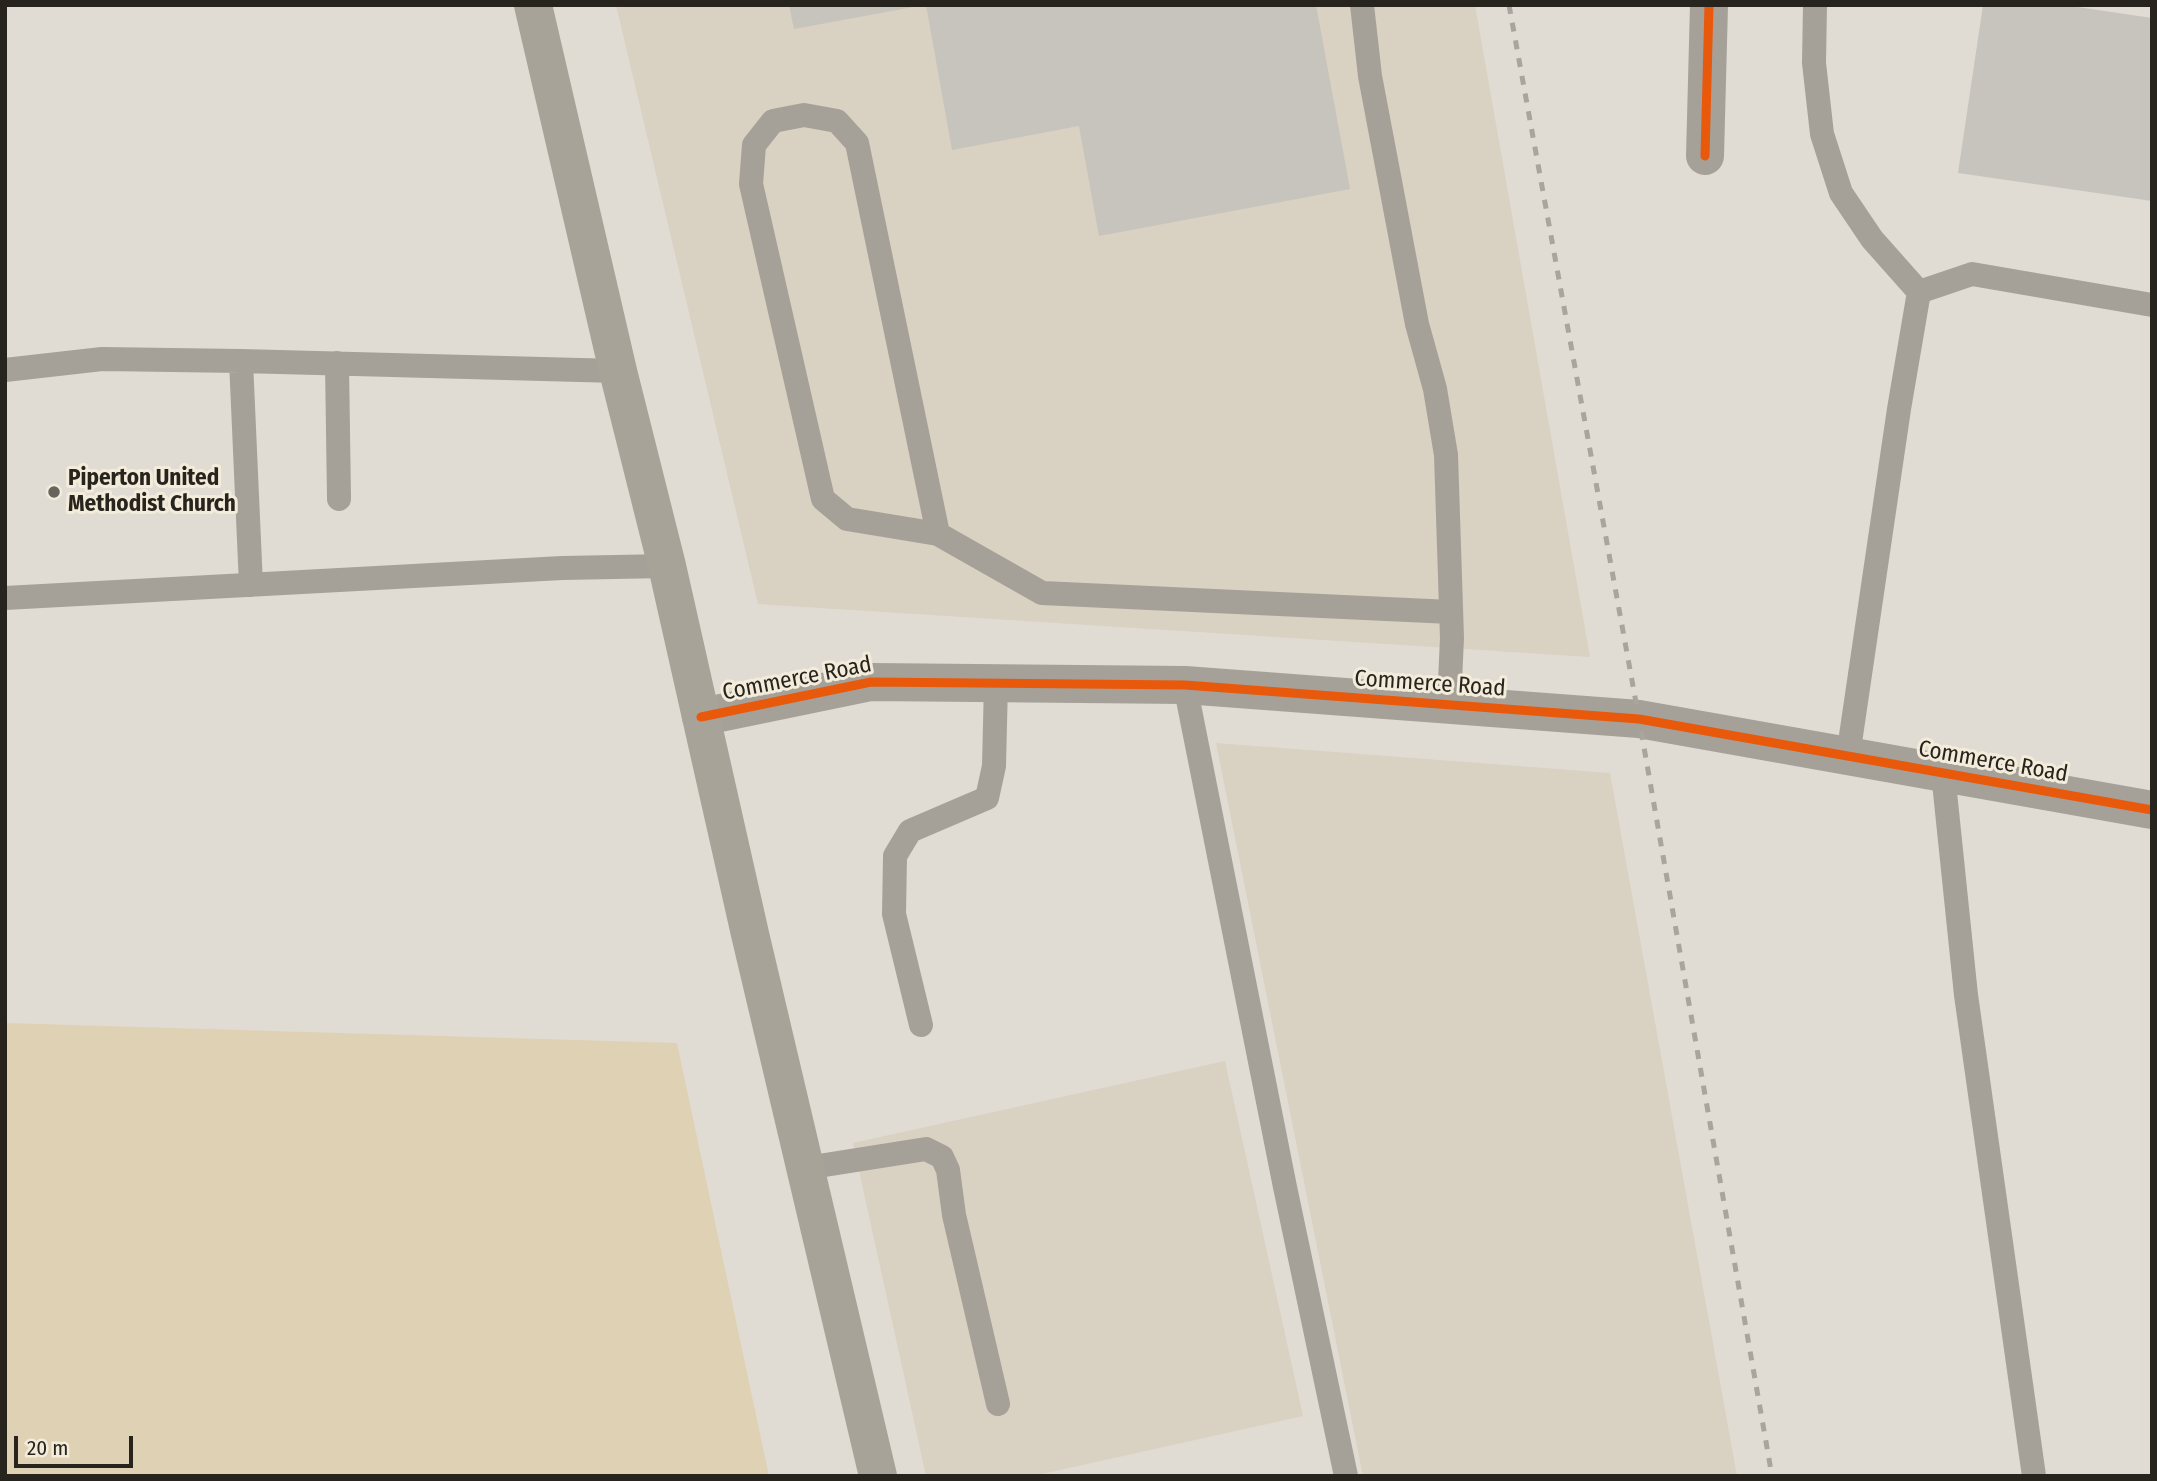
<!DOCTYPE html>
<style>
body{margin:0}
#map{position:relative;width:2157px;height:1481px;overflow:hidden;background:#e0dcd4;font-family:"Fira Sans Condensed",sans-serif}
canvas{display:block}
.frame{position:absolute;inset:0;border:7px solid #27241e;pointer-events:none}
.scale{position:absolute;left:14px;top:1436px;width:119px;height:32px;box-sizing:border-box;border:4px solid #27241e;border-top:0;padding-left:9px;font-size:21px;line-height:24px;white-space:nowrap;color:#27241e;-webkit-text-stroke:5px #f4ecdb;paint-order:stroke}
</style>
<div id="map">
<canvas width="2157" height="1481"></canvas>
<div class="frame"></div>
<div class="scale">20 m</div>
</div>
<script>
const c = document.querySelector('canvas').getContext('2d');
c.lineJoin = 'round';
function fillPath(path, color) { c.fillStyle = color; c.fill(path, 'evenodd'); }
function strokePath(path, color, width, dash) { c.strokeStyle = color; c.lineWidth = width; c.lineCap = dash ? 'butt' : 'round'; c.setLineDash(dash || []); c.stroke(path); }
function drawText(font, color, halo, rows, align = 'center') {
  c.font = font + ' "Fira Sans Condensed",sans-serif'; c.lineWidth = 6; c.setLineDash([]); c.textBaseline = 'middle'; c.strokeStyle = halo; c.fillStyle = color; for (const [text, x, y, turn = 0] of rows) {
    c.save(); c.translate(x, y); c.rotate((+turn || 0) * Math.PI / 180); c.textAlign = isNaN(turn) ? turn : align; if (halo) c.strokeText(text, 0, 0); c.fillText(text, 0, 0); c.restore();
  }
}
fillPath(new Path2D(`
 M616 5H1475L1590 657 758 604Z
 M1216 743 1610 773 1737 1476H1363Z
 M1225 1061 1303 1416 1033 1476H926L853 1143Z`), '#d9d1c1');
fillPath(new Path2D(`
 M5 1023 677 1043 769 1476H5Z`), '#dfd1b4');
fillPath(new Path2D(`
 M789 5H912L913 7 794 29Z
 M926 5H1316L1350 189 1099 236 1079 126 952 150Z
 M1983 5H2064L2152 18V201L1958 173Z`), '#c7c4bd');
strokePath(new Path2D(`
 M1362 5 1370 76 1417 324 1435 389 1446 455 1452 638 1449 704
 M1815 5 1814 63 1822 134 1841 193 1872 239 1919 292
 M1919 292 1972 274 2152 305
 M241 361 251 585
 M337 363 339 499
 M5 370 102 359 241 361 618 371
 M938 534 857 143 837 121 804 115 773 121 754 145 751 184 823 499 847 519 938 534 1042 593 1451 612
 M5 598 562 568 667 566
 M1185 685 1285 1187 1346 1476
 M1848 756 1899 409 1919 292
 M1943 773 1966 995 2034 1476
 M921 1025 894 914 895 856 910 831 987 798 994 766 996 683
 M806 1168 926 1149 942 1157 948 1170 954 1215 998 1404`), '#a5a199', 24);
strokePath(new Path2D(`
 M1705 156 1709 5
 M701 717 871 682 1185 685 1639 719 2152 810`), '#a5a199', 38);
strokePath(new Path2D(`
 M533 5 618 371 667 566 750 934 878 1476`), '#a8a398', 38);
strokePath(new Path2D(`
 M1509 5 1639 719 1772 1476`), '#a9a59e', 5, [9, 9]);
strokePath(new Path2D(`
 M1705 156 1709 5
 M701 717 871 682 1185 685 1639 719 2152 810`), '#e8590c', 9);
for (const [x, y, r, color] of [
 [54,492,7,"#68645e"]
]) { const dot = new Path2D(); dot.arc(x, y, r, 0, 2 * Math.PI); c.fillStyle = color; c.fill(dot); strokePath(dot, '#f4ecdb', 2.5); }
drawText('bold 23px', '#27241e', '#f4ecdb', [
 ["Piperton United",68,479],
 ["Methodist Church",68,505]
], 'left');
drawText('23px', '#27241e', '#f4ecdb', [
 ["Commerce Road",797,679,-11],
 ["Commerce Road",1430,684,4],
 ["Commerce Road",1993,762,10]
]);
</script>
